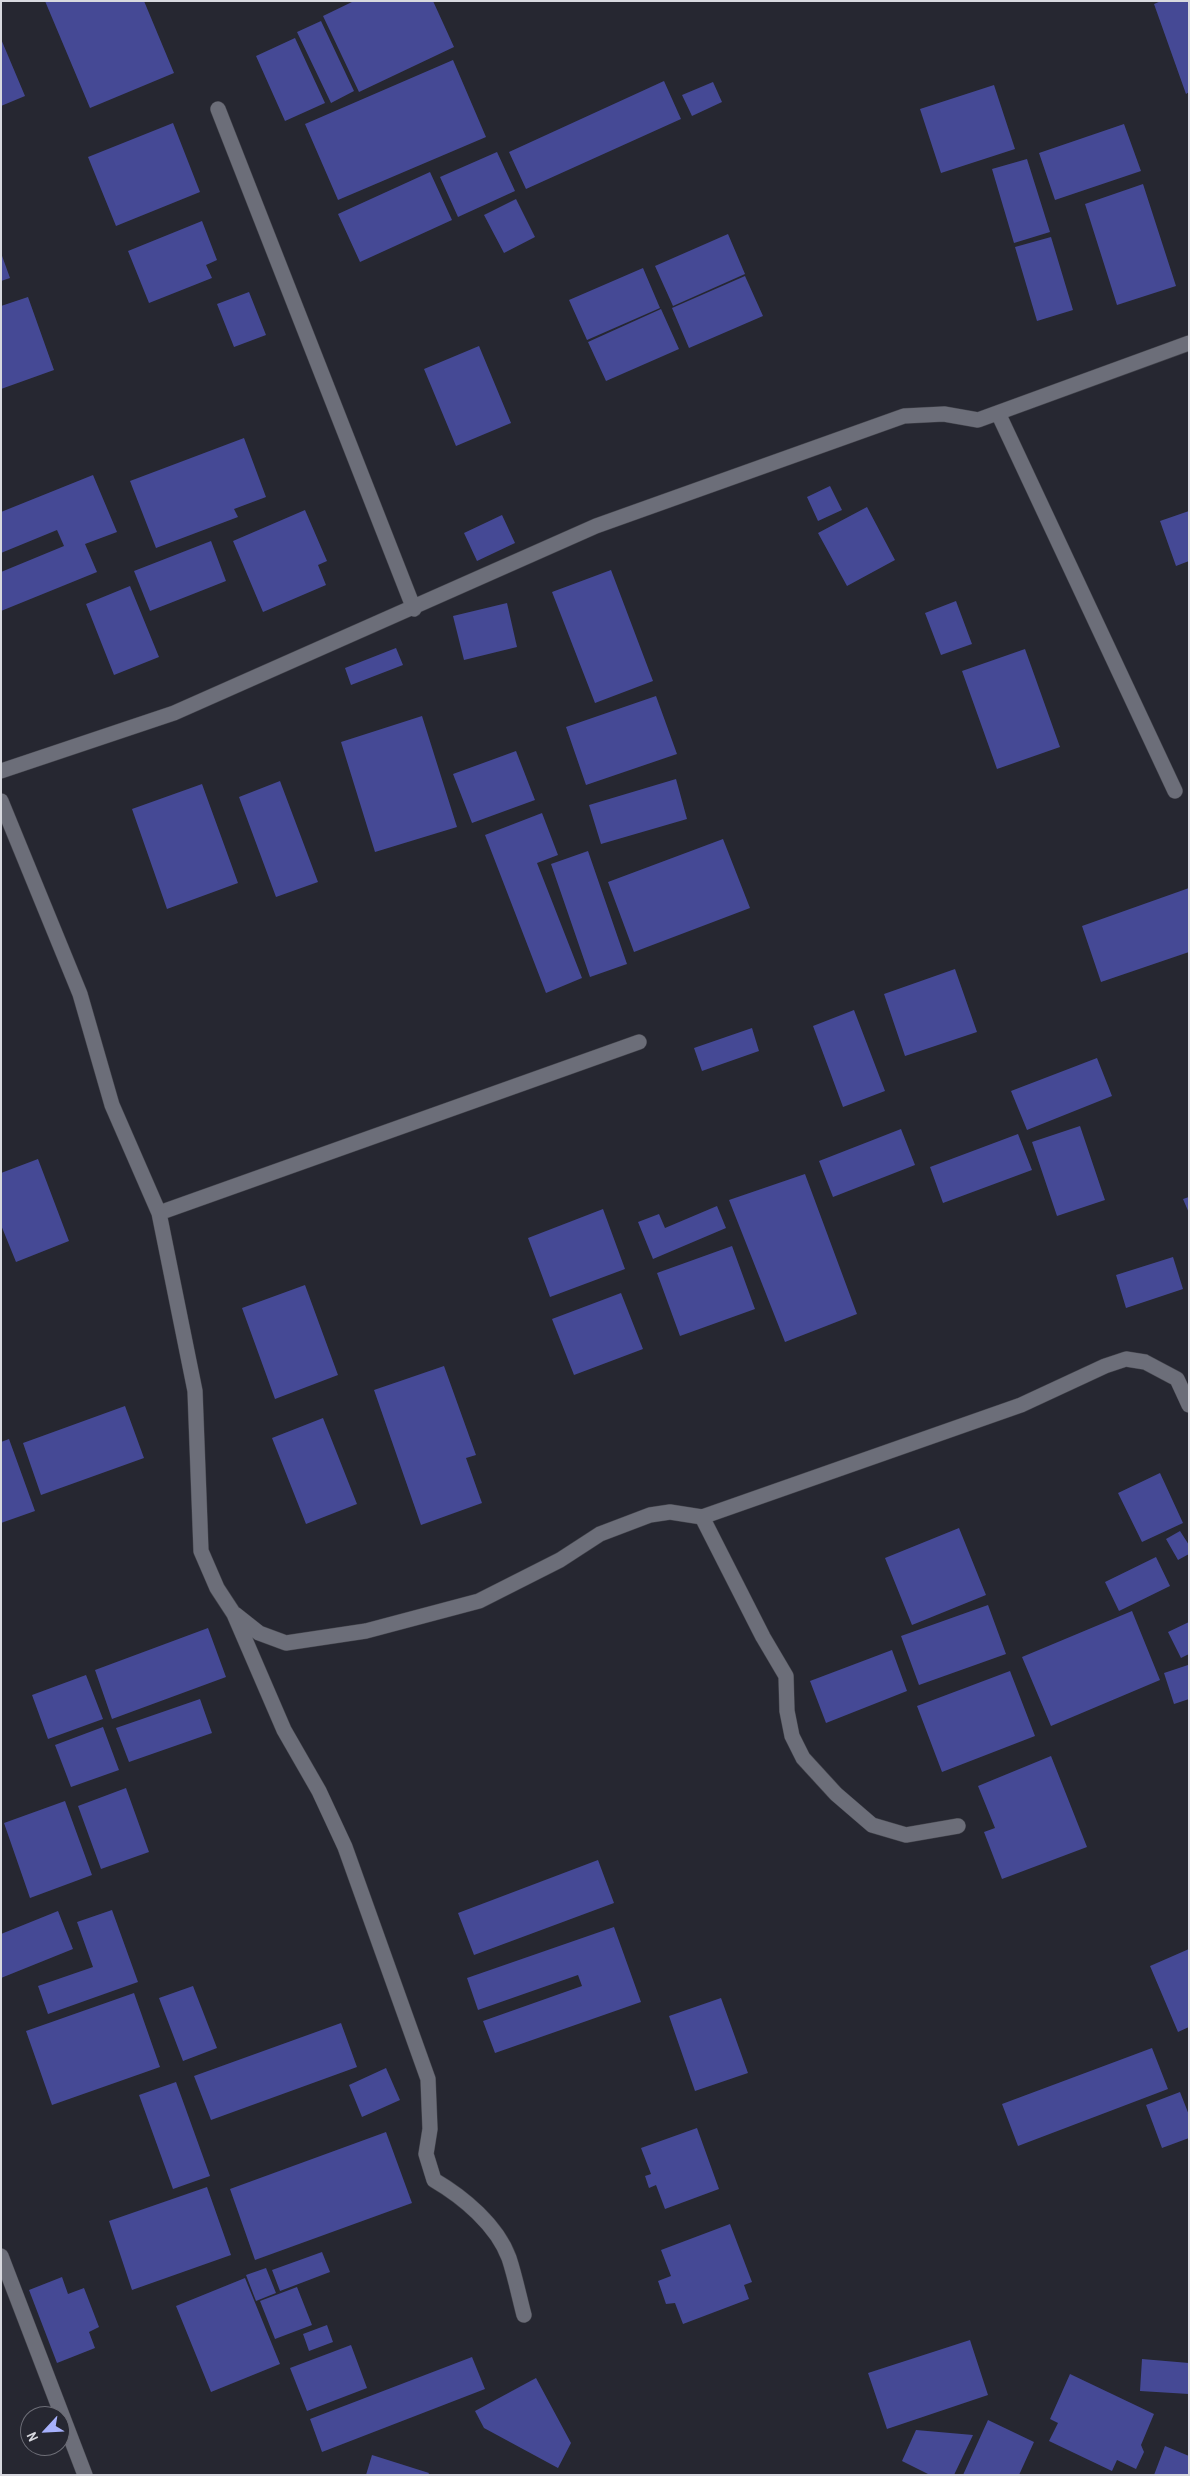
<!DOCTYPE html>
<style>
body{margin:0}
#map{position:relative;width:1190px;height:2476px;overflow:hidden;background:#262731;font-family:"Archivo Narrow",sans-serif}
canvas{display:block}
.frame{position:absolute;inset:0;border:2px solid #d8d9df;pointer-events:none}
.north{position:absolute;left:20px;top:2406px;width:50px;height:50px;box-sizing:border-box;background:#262731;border:1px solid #6d6e77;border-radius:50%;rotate:245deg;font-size:14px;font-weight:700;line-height:20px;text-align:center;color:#d8d9df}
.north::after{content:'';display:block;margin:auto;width:18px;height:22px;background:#a7b1fc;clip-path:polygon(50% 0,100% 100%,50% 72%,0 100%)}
</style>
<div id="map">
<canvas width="1190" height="2476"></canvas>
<div class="frame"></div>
<div class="north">N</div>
</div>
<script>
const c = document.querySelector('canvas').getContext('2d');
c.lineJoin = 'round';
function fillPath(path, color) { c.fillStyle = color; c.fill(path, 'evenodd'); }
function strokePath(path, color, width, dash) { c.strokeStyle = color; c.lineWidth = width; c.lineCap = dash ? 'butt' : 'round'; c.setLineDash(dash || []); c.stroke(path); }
fillPath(new Path2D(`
 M45 1H144L174 73 90 108Z
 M354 1H433L454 47 359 92 323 16Z
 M1161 1H1189V92L1186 94 1154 4Z
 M321 21 354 91 331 103 297 32Z
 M295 38 325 103 285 121 256 56Z
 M1 39 25 96 1 106Z
 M453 60 486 137 338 200 305 124Z
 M664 81 681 119 526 189 509 152Z
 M713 82 722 102 692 116 682 95Z
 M994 85 1015 149 941 173 920 109Z
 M173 123 200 192 116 226 88 157Z
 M1124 124 1141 171 1055 200 1039 153Z
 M497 152 515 191 458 217 440 177Z
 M1027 159 1050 232 1014 243 992 169Z
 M430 172 452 220 360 262 338 214Z
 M1143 184 1176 286 1117 305 1085 204Z
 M516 199 535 237 504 253 484 215Z
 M202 221 217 260 206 265 212 278 149 303 128 251Z
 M728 234 745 274 673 306 655 266Z
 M1051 237 1073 310 1037 321 1015 247Z
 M1 253 10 278 1 281Z
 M643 268 660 308 587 340 569 300Z
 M745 276 763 316 689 348 672 308Z
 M249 292 266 335 234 347 217 304Z
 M28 297 54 370 1 389V306Z
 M661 309 679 349 606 381 588 342Z
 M479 346 511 423 456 446 424 369Z
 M244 438 266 497 234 509 238 517 156 548 130 481Z
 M93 475 117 532 85 544 97 572 1 611V572L64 546 57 530 1 553V512Z
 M830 486 842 510 818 521 807 497Z
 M867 507 895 560 847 586 818 533Z
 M305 510 327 561 318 565 326 585 263 612 233 541Z
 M1189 511V561L1176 566 1160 521Z
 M502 515 515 543 477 561 464 533Z
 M211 541 226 581 150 611 134 571Z
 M611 570 653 681 595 703 552 592Z
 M130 586 159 657 114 675 86 604Z
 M956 601 972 644 941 655 925 613Z
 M507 603 517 647 464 660 453 616Z
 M396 648 403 665 351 685 345 668Z
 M1025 649 1060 747 997 769 962 671Z
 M656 696 677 754 586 785 566 727Z
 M422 716 457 827 375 852 341 742Z
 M516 751 535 800 472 823 453 774Z
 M676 779 687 819 601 844 589 805Z
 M280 781 318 882 276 897 239 797Z
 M202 784 238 883 167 909 132 809Z
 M542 813 558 855 537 863 582 978 546 993 485 835Z
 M723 839 750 908 634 952 608 882Z
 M588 851 627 964 590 977 551 864Z
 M1189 888V952L1101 982 1082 926Z
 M955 969 977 1032 905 1056 884 994Z
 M854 1010 885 1091 843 1107 813 1026Z
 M752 1028 759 1051 702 1071 694 1048Z
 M1097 1058 1112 1096 1027 1130 1011 1091Z
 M1080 1126 1105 1200 1057 1216 1032 1142Z
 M901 1129 915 1165 833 1197 819 1161Z
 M1018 1134 1032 1170 943 1203 930 1167Z
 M38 1159 69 1241 16 1262 1 1225V1173Z
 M805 1174 857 1314 785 1342 729 1200Z
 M1189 1197V1213L1183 1199Z
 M717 1206 726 1228 653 1259 638 1222 659 1214 665 1228Z
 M603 1209 625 1269 550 1297 528 1238Z
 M732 1246 755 1309 680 1336 657 1273Z
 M1173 1257 1183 1289 1126 1308 1116 1275Z
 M305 1285 338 1375 275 1399 242 1308Z
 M621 1293 643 1349 574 1375 552 1319Z
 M444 1366 476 1455 466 1458 482 1503 421 1525 374 1390Z
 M125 1406 144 1458 41 1495 23 1443Z
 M323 1418 357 1504 306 1524 272 1438Z
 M9 1439 35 1511 1 1523V1442Z
 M1160 1473 1183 1523 1142 1542 1118 1493Z
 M959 1528 986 1595 912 1625 885 1558Z
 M1180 1531 1189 1545V1554L1178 1560 1166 1539Z
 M1156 1557 1170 1586 1119 1611 1105 1582Z
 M988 1605 1006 1654 919 1685 901 1636Z
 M1132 1611 1160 1680 1051 1726 1022 1657Z
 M1189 1622V1654L1181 1658 1168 1632Z
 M208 1628 226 1677 112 1719 95 1670Z
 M892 1650 907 1691 826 1723 810 1681Z
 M1188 1665 1189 1699 1174 1704 1164 1673Z
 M1010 1671 1035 1736 942 1772 917 1706Z
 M86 1675 103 1719 48 1739 32 1695Z
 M200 1699 212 1733 129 1762 116 1728Z
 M103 1727 119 1770 71 1787 55 1745Z
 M1051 1756 1087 1847 1002 1879 984 1832 995 1828 978 1786Z
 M126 1788 149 1852 101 1869 78 1806Z
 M65 1801 92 1875 30 1898 4 1823Z
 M598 1860 614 1903 474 1955 458 1913Z
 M112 1910 138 1982 48 2014 38 1986 93 1967 77 1922Z
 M58 1911 73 1949 1 1978V1934Z
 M614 1927 641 2002 495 2053 483 2021 582 1986 578 1975 478 2010 467 1978Z
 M1189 1949V2027L1178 2032 1150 1966Z
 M193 1986 217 2048 183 2061 159 1998Z
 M134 1993 160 2067 52 2105 26 2031Z
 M721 1998 748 2073 695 2091 669 2016Z
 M341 2023 357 2067 211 2120 194 2076Z
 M1152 2048 1168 2089 1018 2146 1002 2104Z
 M386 2068 400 2100 362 2117 349 2085Z
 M176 2082 210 2176 173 2189 139 2095Z
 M1180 2092 1189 2115V2138L1162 2148 1146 2105Z
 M697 2128 719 2189 665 2209 656 2185 649 2188 645 2176 651 2174 641 2148Z
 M386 2132 412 2203 255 2260 230 2189Z
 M207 2187 231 2255 132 2290 109 2221Z
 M730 2224 752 2282 744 2285 749 2299 683 2324 675 2303 666 2304 658 2281 671 2276 661 2250Z
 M322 2252 330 2272 280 2291 272 2270Z
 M266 2268 276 2293 256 2301 246 2275Z
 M62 2277 68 2294 84 2288 99 2327 89 2332 95 2348 57 2363 29 2290Z
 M245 2278 280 2364 211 2392 176 2306Z
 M297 2287 312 2325 275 2339 260 2301Z
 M327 2325 333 2342 309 2351 303 2334Z
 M970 2340 988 2395 887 2429 868 2373Z
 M351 2345 367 2388 307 2411 290 2368Z
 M472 2357 485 2389 322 2452 310 2419Z
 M1142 2359 1189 2363V2394L1140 2391Z
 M1070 2374 1154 2414 1141 2445 1144 2452 1136 2469 1117 2460 1112 2471 1049 2441 1058 2423 1050 2419Z
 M536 2378 571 2443 558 2468 484 2428 475 2411Z
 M988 2420 1034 2442 1019 2475H963Z
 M916 2430 973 2435 954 2475H930L902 2461Z
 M1165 2446 1189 2456 1188 2475H1154Z
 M372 2455 429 2473 428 2475H366Z`), '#454995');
const street = new Path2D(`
 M218 109 414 609
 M998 413 1175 791
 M1 771 174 713 596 526 904 416 944 414 978 420 1189 343
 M1 801 80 994 112 1105 159 1213 195 1391 201 1551 217 1588 234 1614 284 1730 319 1791 345 1847 428 2079 430 2129 426 2154 434 2180C463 2197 497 2225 509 2258 515 2276 519 2296 524 2315
 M159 1213 639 1042
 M702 1517 763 1637 786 1676 787 1711 792 1736 803 1758 836 1794 872 1825 906 1835 958 1826
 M235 1614 259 1633 286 1643 366 1631 479 1601 560 1560 600 1534 650 1515 670 1512 702 1517 1021 1405 1105 1366 1126 1359 1145 1362 1177 1379 1189 1405
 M1 2256 85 2475`);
strokePath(street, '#43444c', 16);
strokePath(street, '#6c6e79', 15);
</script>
